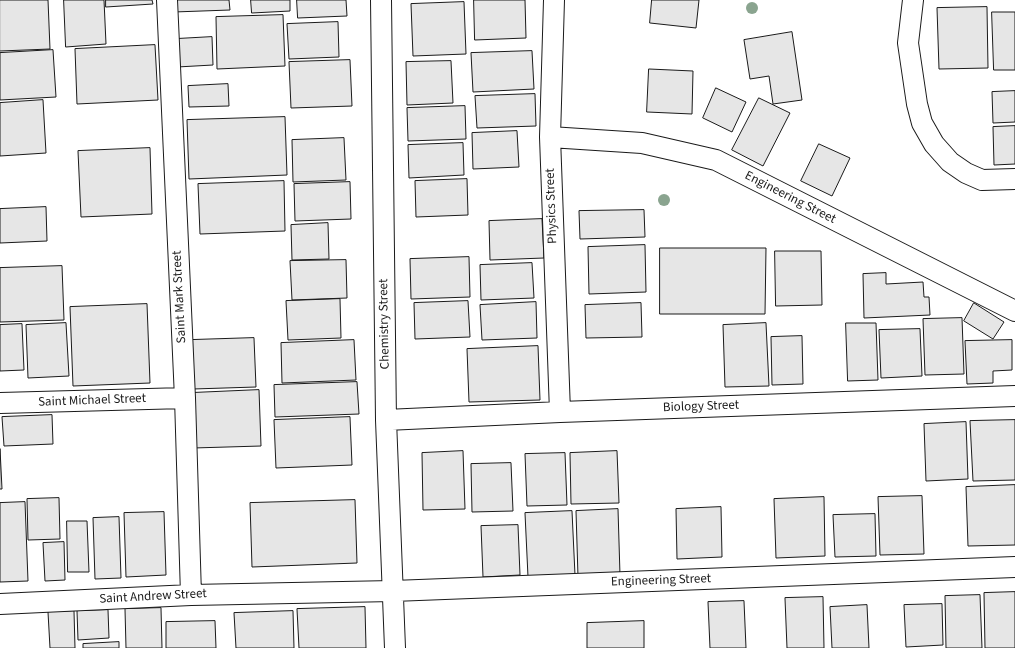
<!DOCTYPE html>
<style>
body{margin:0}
canvas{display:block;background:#fff}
</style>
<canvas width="1015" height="648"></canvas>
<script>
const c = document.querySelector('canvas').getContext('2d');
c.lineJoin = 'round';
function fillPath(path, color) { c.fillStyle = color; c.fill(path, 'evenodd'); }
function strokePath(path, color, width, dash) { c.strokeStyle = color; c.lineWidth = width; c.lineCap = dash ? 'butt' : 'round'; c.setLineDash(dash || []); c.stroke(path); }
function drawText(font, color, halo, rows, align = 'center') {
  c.font = font + ' "Source Sans 3",sans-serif'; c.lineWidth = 3; c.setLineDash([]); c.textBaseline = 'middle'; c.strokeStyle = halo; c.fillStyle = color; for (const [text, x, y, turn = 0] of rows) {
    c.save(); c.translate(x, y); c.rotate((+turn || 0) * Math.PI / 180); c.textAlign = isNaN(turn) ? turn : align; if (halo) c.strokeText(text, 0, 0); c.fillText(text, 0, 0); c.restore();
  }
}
const building = new Path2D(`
 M0 0H48L50 49 0 51Z
 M64 0H104L106 44 66 47Z
 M106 0H152L153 4 106 7Z
 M174 0H229L230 10 174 12Z
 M251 0H290V11L252 13Z
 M297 0H346L347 16 298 18Z
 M474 0H525L526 38 475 40Z
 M652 0H699L696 28 650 23Z
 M464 2 466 54 413 56 411 4Z
 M987 7 988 68 939 69 937 8Z
 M992 12H1015V70H994Z
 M283 15 285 66 217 69 216 17Z
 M338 22 339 57 289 59 287 24Z
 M792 32 802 100 773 104 769 76 750 79 744 40Z
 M212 37 213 65 177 67 176 39Z
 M155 45 158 100 77 104 75 49Z
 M53 50 56 97 0 100V53Z
 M532 51 534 89 473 92 471 53Z
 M350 60 352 106 291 108 289 62Z
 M451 61 453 103 407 105 406 62Z
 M649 69 693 71 692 114 647 112Z
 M228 84 229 106 189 107 188 86Z
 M716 88 746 102 732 132 703 118Z
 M1015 91V122L993 123 992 92Z
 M535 94 536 126 477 128 475 96Z
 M759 98 790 113 763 166 732 150Z
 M43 100 46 153 0 156V103Z
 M465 106 466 139 408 141 407 108Z
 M285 117 287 175 189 179 187 120Z
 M1015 126V164L994 165 993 127Z
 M517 131 519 167 473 169 472 133Z
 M344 138 346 180 293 182 292 140Z
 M463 143 464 175 409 178 408 145Z
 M819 144 850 158 832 196 801 181Z
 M150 148 152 214 81 217 78 151Z
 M467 179 468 215 416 217 415 181Z
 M284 181 285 231 200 234 198 184Z
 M350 182 351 219 295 221 294 184Z
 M46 207 47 241 0 243V209Z
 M644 210 645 237 580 239 579 211Z
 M542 219 544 258 490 260 489 221Z
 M328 223 329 259 292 260 291 225Z
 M645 245 646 292 589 294 588 247Z
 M660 248H766L765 314H660Z
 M775 251H821L822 305 776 306Z
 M469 257 470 297 411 299 410 259Z
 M346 260 347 298 292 300 290 261Z
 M532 263 534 298 481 300 480 265Z
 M62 266 64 320 0 322V268Z
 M886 273V284L923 282 924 297H929L930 315 864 318 863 274Z
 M340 299 341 338 288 340 286 301Z
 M468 301 470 337 415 339 414 303Z
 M536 302 537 338 482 340 480 305Z
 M641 303 642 337 586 338 585 305Z
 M974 303 1004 322 993 339 964 321Z
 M147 304 150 383 73 386 70 307Z
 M962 318 964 374 925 375 923 319Z
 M66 323 69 376 28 378 26 325Z
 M766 323 769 386 725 387 723 325Z
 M846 323H876L878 380 848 381Z
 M22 324 24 370 0 371V325Z
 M920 329 922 376 881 378 879 330Z
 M802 336 803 384 772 385 771 337Z
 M254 338 256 387 193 389 191 340Z
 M354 340 356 380 282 383 281 343Z
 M1012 340V370L993 371V383L967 384 965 341Z
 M538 346 540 400 469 402 467 349Z
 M357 382 359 414 275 417 274 385Z
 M259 390 261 446 193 448 191 393Z
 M52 415 53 444 4 446 2 417Z
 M350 417 352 465 276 468 274 420Z
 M1015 420V480L973 481 970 421Z
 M966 422 968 479 926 481 924 424Z
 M0 449 2 489H0Z
 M463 451 465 509 423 510 422 453Z
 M617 451 619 503 571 504 570 453Z
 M565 453 567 505 527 506 525 454Z
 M511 463 513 511 472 512 471 464Z
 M1015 485V545L968 546 966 487Z
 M922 496 924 554 880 555 878 497Z
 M824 497 825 556 776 558 774 499Z
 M59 498 60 539 28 540 27 499Z
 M355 500 357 563 252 567 250 503Z
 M25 502 28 581 0 582V503Z
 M721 507 722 557 677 559 676 509Z
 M618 509 620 575 578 577 576 511Z
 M572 511 575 575 528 577 525 513Z
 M164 512 166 575 126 577 124 513Z
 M875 514 876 556 835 557 833 515Z
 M119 517 121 578 95 579 93 518Z
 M67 521H87L89 572H68Z
 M518 525 520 575 483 577 481 526Z
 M64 542 65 580 45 581 43 543Z
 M1015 592V648H985L984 593Z
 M980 595 982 648H946L945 596Z
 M823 597 824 648H787L785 598Z
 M744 601 746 648H710L708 602Z
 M942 604 943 645 906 647 904 605Z
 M867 605 869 648H832L830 607Z
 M365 607 366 648H299L297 609Z
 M161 608 162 648H126L125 609Z
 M108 610 109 638 78 640 77 611Z
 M74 611 75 648H50L48 612Z
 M293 611 294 648H236L234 613Z
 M215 621 216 648H166V622Z
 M644 621V648H587V623Z
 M119 642V648H83V644Z`);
fillPath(building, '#e6e6e6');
strokePath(building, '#1a1a1a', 1);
const minor = new Path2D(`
 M167 0 185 398 191 595
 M381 0 386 420 395 648
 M554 0 550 137 560 412
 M913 0 908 43 917 104 922 123 934 144 950 162 966 173 982 180 1015 179
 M550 137 642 143 716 160 1015 311
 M0 403 185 398
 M386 420 560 412 1015 396
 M0 604 191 595 393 591 1015 567`);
strokePath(minor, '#1a1a1a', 22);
strokePath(minor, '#fff', 20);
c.fillStyle = '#8aa48f';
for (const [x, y] of [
 [752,8],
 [664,200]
]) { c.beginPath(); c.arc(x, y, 6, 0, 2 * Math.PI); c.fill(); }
drawText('13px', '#1a1a1a', '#fff', [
 ["Engineering Street",790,198,27],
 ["Physics Street",552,206,-92],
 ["Saint Mark Street",180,297,-93],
 ["Chemistry Street",385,324,-91],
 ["Saint Michael Street",92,401,-2],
 ["Biology Street",701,407,-2],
 ["Engineering Street",661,581,-2],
 ["Saint Andrew Street",153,597,-3]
]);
</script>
